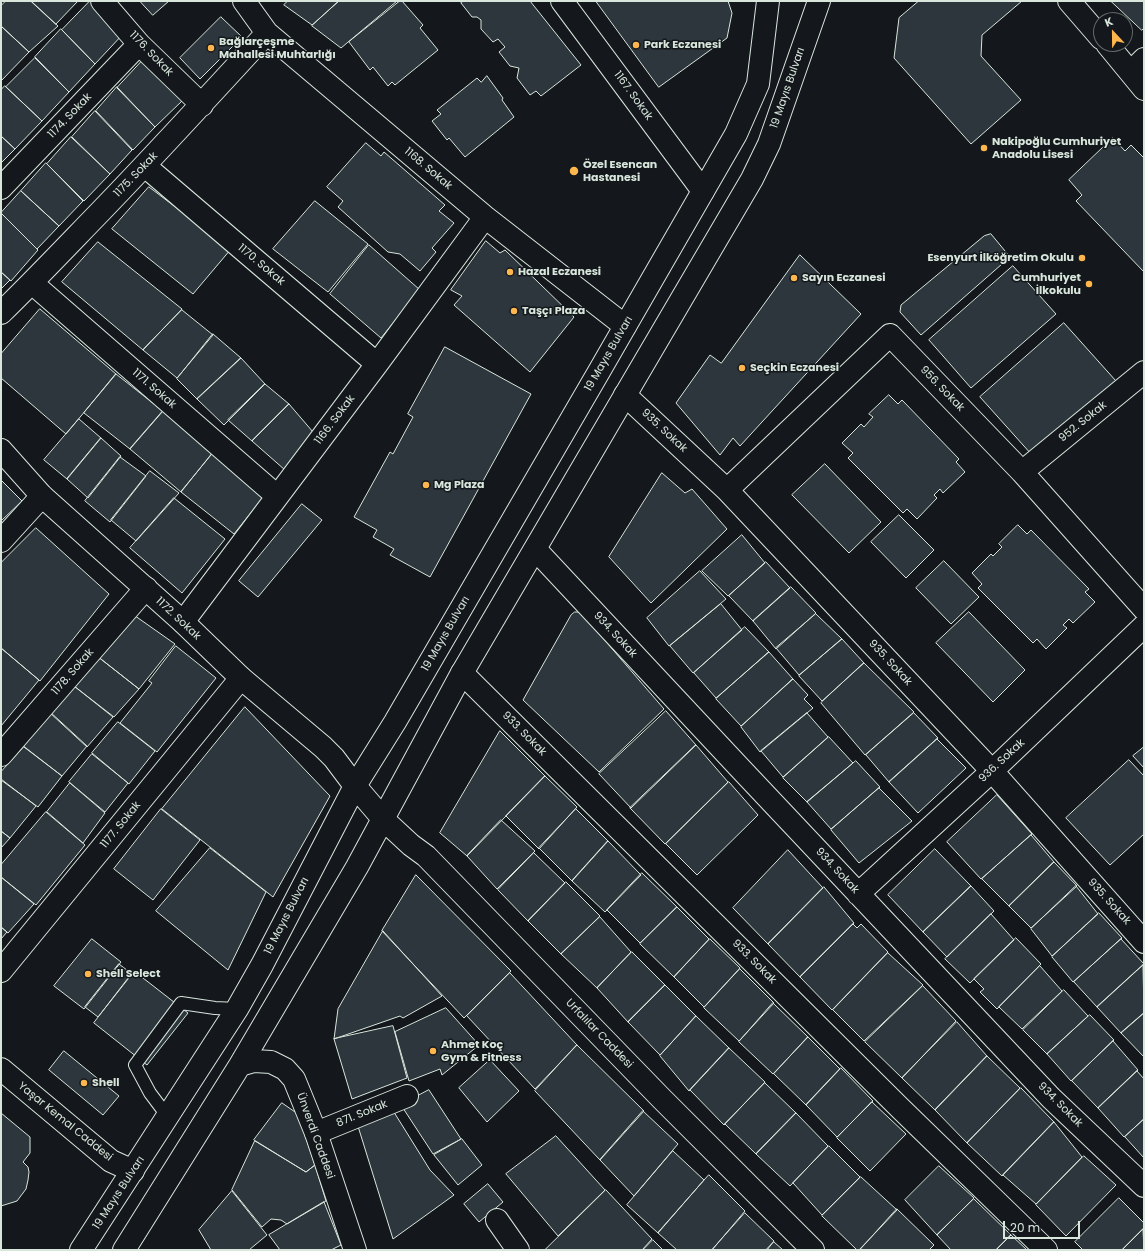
<!DOCTYPE html>
<meta charset="utf-8">
<style>
body{margin:0}
#map{position:relative;width:1145px;height:1251px;overflow:hidden;background:#14181c;font-family:Poppins,sans-serif}
canvas{display:block}
.frame{position:absolute;inset:0;border:2px solid #d8e6dc;pointer-events:none}
.north{position:absolute;left:1093px;top:12px;width:40px;height:40px;box-sizing:border-box;background:#14181c;border:1px solid #626a69;border-radius:50%;rotate:338deg;font-size:11px;font-weight:700;line-height:16px;text-align:center;color:#d8e6dc}
.north::after{content:'';display:block;margin:auto;width:14px;height:18px;background:#ffb74d;clip-path:polygon(50% 0,100% 100%,50% 72%,0 100%)}
.scale{position:absolute;left:1003px;top:1221px;width:77px;height:18px;box-sizing:border-box;border:2px solid #d8e6dc;border-top:0;padding-left:5px;font-size:12px;line-height:14px;white-space:nowrap;color:#d8e6dc;-webkit-text-stroke:3px #14181c;paint-order:stroke}
</style>
<div id="map">
<canvas width="1145" height="1251"></canvas>
<div class="frame"></div>
<div class="north">K</div>
<div class="scale">20 m</div>
</div>
<script>
const c = document.querySelector('canvas').getContext('2d');
c.lineJoin = 'round';
function fillPath(path, color) { c.fillStyle = color; c.fill(path, 'evenodd'); }
function strokePath(path, color, width, dash) { c.strokeStyle = color; c.lineWidth = width; c.lineCap = dash ? 'butt' : 'round'; c.setLineDash(dash || []); c.stroke(path); }
function drawText(font, color, halo, rows, align = 'center') {
  c.font = font + ' Poppins,sans-serif'; c.lineWidth = 3; c.setLineDash([]); c.textBaseline = 'middle'; c.strokeStyle = halo; c.fillStyle = color; for (const [text, x, y, turn = 0] of rows) {
    c.save(); c.translate(x, y); c.rotate((+turn || 0) * Math.PI / 180); c.textAlign = isNaN(turn) ? turn : align; if (halo) c.strokeText(text, 0, 0); c.fillText(text, 0, 0); c.restore();
  }
}
const building = new Path2D(`
 M6 1H31L58 26 29 52 1 26V6Z
 M31 1H78L56 24Z
 M90 1H92L124 33 95 64 62 30Z
 M140 1H169L153 15Z
 M288 1H339L312 25 284 5Z
 M339 1H397L341 48 312 26Z
 M400 1H402L423 25 420 28 438 50 395 85 392 82 388 86 373 67 370 70 349 42Z
 M464 1H530L581 65 541 96 536 91 530 95 517 78 519 68 510 66 499 52 505 47 498 39 493 42 481 29V20L477 17H472L461 3Z
 M596 1H728L732 13 727 38 659 87Z
 M919 1H1022L982 35 981 56 1021 100 971 144 894 58 899 18Z
 M1111 1H1144V28L1142 30Z
 M221 17 242 37 200 79 180 58Z
 M1 26 29 52 2 80 1 79Z
 M61 29 95 64 69 92 35 57Z
 M35 58 69 92 42 121 6 87Z
 M143 60 183 100 155 127 117 88Z
 M487 76 503 98 502 100 514 117 465 157 449 138 447 140 432 121 441 114 437 110 477 78 481 82Z
 M5 86 42 121 15 149 1 136V90Z
 M117 87 155 127 133 150 96 111Z
 M95 111 132 150 110 174 72 137Z
 M1 136 15 149 1 163Z
 M71 137 110 174 84 201 47 164Z
 M1113 138 1125 151 1131 145 1144 158V272L1076 201 1082 195 1069 180Z
 M366 143 381 156 384 152 445 205 439 211 454 223 432 248 436 252 420 271 400 254 388 252 338 207 343 201 327 187Z
 M46 163 83 201 59 226 21 191Z
 M149 187 231 249 193 294 112 229Z
 M21 191 59 226 37 249 1 213Z
 M315 201 368 244 328 292 273 249Z
 M1 213 38 250 11 281 1 272Z
 M991 234 1010 257 921 335 900 312 901 305 984 236Z
 M486 241 500 253 505 250 574 317 530 372 454 305 462 296 451 290Z
 M98 242 182 309 143 350 62 282Z
 M369 245 420 290 381 338 330 294Z
 M800 255 861 314 740 446 733 438 720 455 676 403 710 355 721 363Z
 M1013 266 1056 314 971 388 929 340Z
 M1 272 10 280 1 289Z
 M40 309 116 374 66 434 1 378V354Z
 M182 310 213 335 177 378 143 350Z
 M1064 323 1116 381 1032 455 980 397Z
 M213 334 241 358 197 399 177 379Z
 M445 347 531 394 430 577 390 555 394 549 373 537 377 530 354 517 390 452 393 454 413 417 408 414Z
 M241 358 265 384 224 425 197 399Z
 M116 374 163 411 130 449 84 413Z
 M265 384 289 404 252 441 228 420Z
 M889 395 898 404 902 400 959 459 956 462 965 472 943 493 940 489 934 495 937 498 917 519 907 509 903 513 848 458 853 453 842 443 861 424 864 427 873 417 869 414Z
 M289 404 313 432 285 470 252 441Z
 M163 411 213 452 181 492 130 449Z
 M79 419 101 438 67 479 44 460Z
 M101 438 121 456 88 498 67 479Z
 M214 452 265 495 234 534 181 492Z
 M120 457 146 476 110 522 85 501Z
 M825 464 881 522 849 553 792 495Z
 M150 471 179 493 136 541 111 520Z
 M662 473 685 493 692 489 727 529 651 603 609 557Z
 M1 480 22 501 1 521Z
 M174 498 225 539 182 593 130 548Z
 M302 504 322 520 258 597 239 581Z
 M899 515 934 550 906 578 871 542Z
 M1018 525 1027 534 1031 530 1089 589 1085 592 1095 602 1073 623 1069 619 1063 625 1067 628 1046 649 1037 639 1033 643 978 588 982 584 972 573 991 554 993 556 1002 547 999 544Z
 M36 528 109 594 40 681 1 648V563Z
 M742 535 765 563 728 596 702 571Z
 M944 561 979 597 951 624 916 588Z
 M766 562 790 588 753 621 729 596Z
 M700 571 726 599 669 646 647 618Z
 M791 587 816 613 776 649 753 621Z
 M721 604 742 630 693 673 670 646Z
 M575 612H578L583 615 664 709 599 772 523 700 571 615Z
 M969 612 1025 670 993 702 936 643Z
 M131 613 175 644 139 689 97 656Z
 M816 614 842 639 799 675 776 648Z
 M745 627 769 652 716 698 694 673Z
 M842 639 864 663 822 701 799 676Z
 M176 646 216 678 157 752 120 723 152 683 149 681Z
 M1 648 39 680 1 726Z
 M769 652 793 679 741 726 716 699Z
 M97 656 139 689 114 717 74 686Z
 M864 663 914 712 865 755 821 703Z
 M793 679 808 695 804 699 813 708 760 752 741 727Z
 M74 686 113 717 87 747 49 712Z
 M245 707 330 796 273 897 162 809Z
 M49 711 87 746 62 776 22 745Z
 M666 711 696 745 631 808 599 774Z
 M807 713 828 737 783 777 761 751Z
 M914 713 938 738 889 782 866 755Z
 M118 722 155 751 129 784 92 753Z
 M500 731 545 776 467 856 440 833Z
 M829 737 853 763 807 802 783 778Z
 M937 739 966 768 918 813 889 782Z
 M696 745 728 782 665 844 630 808Z
 M24 747 62 776 38 807 1 780V772Z
 M1144 747V768L1133 756Z
 M92 754 128 783 105 812 69 782Z
 M1129 760 1144 776V834L1110 865 1066 818Z
 M856 761 880 787 831 829 807 802Z
 M545 776 577 807 539 849 506 816Z
 M1 779 36 806 10 838 1 831Z
 M729 782 758 815 697 875 666 844Z
 M70 783 105 813 83 843 47 812Z
 M879 788 912 821 859 863 831 830Z
 M997 795 1032 834 981 879 947 842Z
 M161 809 200 840 153 900 114 869Z
 M576 809 608 841 572 881 539 848Z
 M46 812 85 845 36 905 1 877V865Z
 M501 820 535 851 497 889 467 856Z
 M1 831 10 838 1 848Z
 M1031 835 1054 862 1009 906 982 879Z
 M608 841 641 875 605 912 572 881Z
 M210 848 266 892 228 970 156 911Z
 M935 849 971 886 923 932 888 895Z
 M788 850 823 888 768 944 733 908Z
 M534 853 565 883 528 921 498 890Z
 M1054 862 1077 886 1031 928 1009 906Z
 M642 873 677 907 640 943 607 910Z
 M416 875 511 971 464 1018 382 931Z
 M1 877 34 904 8 933 1 927Z
 M566 882 600 916 561 954 528 921Z
 M971 886 994 911 947 957 923 932Z
 M1076 886 1098 914 1052 956 1031 929Z
 M824 887 854 923 800 977 768 944Z
 M677 907 709 939 674 977 640 944Z
 M1099 913 1122 938 1073 982 1052 957Z
 M991 914 1014 940 970 983 945 959Z
 M600 917 631 952 597 988 561 954Z
 M853 924 857 928 861 924 888 952 832 1010 800 977Z
 M1 927 7 932 1 939Z
 M383 931 442 996 403 1018 400 1016 334 1039 338 1009Z
 M1016 938 1041 964 997 1009 980 992 984 989 974 979Z
 M92 939 121 962 84 1009 54 986Z
 M710 939 740 968 704 1007 674 977Z
 M1121 939 1144 964 1097 1007 1074 982Z
 M632 952 665 985 628 1022 597 988Z
 M888 953 923 985 864 1041 833 1010Z
 M119 964 132 974 98 1017 85 1007Z
 M1143 965 1144 1013 1121 1033 1097 1007Z
 M1040 966 1062 991 1022 1029 999 1007Z
 M740 969 774 1003 739 1041 704 1008Z
 M134 971 188 1013 147 1065 94 1023Z
 M510 973 577 1045 535 1089 467 1016Z
 M665 985 696 1016 660 1055 628 1022Z
 M923 986 956 1021 902 1078 865 1042Z
 M1064 990 1088 1016 1047 1054 1023 1030Z
 M773 1003 808 1037 773 1074 739 1042Z
 M446 1008 479 1045 442 1075 440 1069 409 1081 395 1032Z
 M1144 1013V1057L1121 1033Z
 M1090 1015 1114 1040 1071 1081 1047 1054Z
 M696 1016 729 1048 689 1091 660 1056Z
 M957 1022 987 1056 935 1110 902 1078Z
 M393 1026 407 1078 352 1099 334 1039Z
 M808 1037 840 1069 806 1105 774 1074Z
 M1113 1041 1138 1070 1098 1108 1072 1081Z
 M577 1045 644 1111 600 1160 535 1091Z
 M729 1048 765 1082 724 1125 690 1090Z
 M64 1051 119 1096 103 1115 49 1070Z
 M987 1056 1020 1088 967 1143 935 1110Z
 M490 1060 519 1091 487 1122 459 1088Z
 M841 1068 873 1101 837 1137 806 1105Z
 M1137 1071 1144 1079V1119L1124 1137 1098 1108Z
 M765 1083 796 1113 756 1154 725 1124Z
 M1021 1088 1054 1122 1002 1176 967 1143Z
 M429 1090 461 1139 433 1154 401 1105Z
 M872 1102 906 1134 870 1171 837 1138Z
 M282 1103 298 1114 315 1165 306 1172 254 1140Z
 M392 1109 430 1170 454 1195 393 1239 357 1123Z
 M643 1111 678 1144 634 1196 600 1160Z
 M1 1113 30 1137V1153L23 1162 28 1167 29 1172 28 1180 26 1189 17 1201 1 1206Z
 M796 1113 828 1146 790 1186 756 1154Z
 M1144 1119V1158L1125 1137Z
 M1054 1122 1082 1157 1036 1204 1003 1175Z
 M556 1136 605 1190 558 1236 506 1174Z
 M462 1139 482 1165 458 1185 434 1155Z
 M255 1141 306 1172 315 1165 326 1201 287 1224 281 1220 271 1219 262 1227 232 1190Z
 M829 1146 860 1177 822 1215 793 1183Z
 M673 1151 704 1180 658 1233 627 1205Z
 M1084 1156 1116 1185 1066 1236 1036 1205Z
 M939 1166 974 1198 937 1235 905 1200Z
 M709 1175 745 1211 712 1250H677L658 1233Z
 M861 1177 897 1210 859 1250H857L822 1216Z
 M488 1184 503 1202 479 1222 464 1204Z
 M606 1190 652 1239 642 1250H545Z
 M232 1191 267 1235 249 1250H211L199 1230Z
 M1119 1198 1144 1223V1228L1122 1250H1083L1075 1242Z
 M974 1199 1011 1235 996 1250H951L937 1235Z
 M324 1202 341 1245 331 1250H280L269 1235Z
 M897 1209 934 1245 929 1250H860Z
 M745 1213 774 1241 767 1250H712Z
 M1143 1229 1144 1250H1122Z
 M1011 1235 1027 1250H996Z
 M653 1240 663 1250H643Z
 M774 1242 783 1250H766Z`);
fillPath(building, '#2c363c');
strokePath(building, '#d8e6dc', 1);
const service = new Path2D(`
 M168 1117 150 1093 135 1065 181 1003 215 1008 237 1009`);
const minor = new Path2D(`
 M102 1 139 44 202 105
 M244 1 267 33 485 217 625 326
 M562 1 703 191
 M1069 1 1101 38
 M1107 44 1144 89
 M1131 72 1144 59
 M145 166 377 364
 M1 188 139 44
 M32 283 277 496
 M1 313C35 280 68 245 101 211 157 153 212 93 267 33
 M625 395 727 490 992 771 1144 942
 M1022 472 1144 372
 M727 490 890 335 1022 472 1144 609
 M1 541 42 496
 M536 550 738 766 1051 1098 1144 1186
 M183 622 377 364 485 217
 M462 673 900 1108 1046 1250
 M1 755 146 588
 M858 894 992 771 1144 626
 M1 971 241 678
 M316 1133 407 1096
 M497 1220 518 1250`);
const tertiary = new Path2D(`
 M1 450 42 496 183 622 241 678 323 747 334 758 355 786
 M384 820 411 845 426 856 661 1098 813 1250
 M1 1069 111 1161 133 1171`);
const secondary = new Path2D(`
 M355 786 384 820
 M240 1065 254 1061 271 1062 285 1069 294 1079 316 1133 355 1250
 M81 1250 237 1009 262 965 355 786 395 722 597 375 736 134 758 84 768 1
 M124 1250 240 1065 357 867 462 673 752 179 769 144 819 1`);
strokePath(service, '#d8e6dc', 14);
strokePath(minor, '#d8e6dc', 24);
strokePath(tertiary, '#d8e6dc', 24);
strokePath(secondary, '#d8e6dc', 24);
strokePath(service, '#14181c', 12);
strokePath(minor, '#14181c', 22);
strokePath(tertiary, '#14181c', 22);
strokePath(secondary, '#14181c', 22);
for (const [x, y, r, color] of [
 [636,45,4,"#ffb74d"],
 [211,48,4,"#ffb74d"],
 [984,148,4,"#ffb74d"],
 [574,171,5,"#ffb74d"],
 [1082,258,4,"#ffb74d"],
 [510,272,4,"#ffb74d"],
 [794,278,4,"#ffb74d"],
 [1089,284,4,"#ffb74d"],
 [514,311,4,"#ffb74d"],
 [742,368,4,"#ffb74d"],
 [426,485,4,"#ffb74d"],
 [88,974,4,"#ffb74d"],
 [433,1051,4,"#ffb74d"],
 [84,1083,4,"#ffb74d"]
]) { const dot = new Path2D(); dot.arc(x, y, r, 0, 2 * Math.PI); c.fillStyle = color; c.fill(dot); strokePath(dot, '#14181c', 1.5); }
drawText('bold 11px', '#d8e6dc', '#14181c', [
 ["Bağlarçeşme",219,42],
 ["Mahallesi Muhtarlığı",219,55],
 ["Park Eczanesi",644,45],
 ["Nakipoğlu Cumhuriyet",992,142],
 ["Anadolu Lisesi",992,155],
 ["Özel Esencan",583,165],
 ["Hastanesi",583,178],
 ["Esenyurt İlköğretim Okulu",1074,258,"right"],
 ["Hazal Eczanesi",518,272],
 ["Sayın Eczanesi",802,278],
 ["Cumhuriyet",1081,278,"right"],
 ["İlkokulu",1081,291,"right"],
 ["Taşçı Plaza",522,311],
 ["Seçkin Eczanesi",750,368],
 ["Mg Plaza",434,485],
 ["Shell Select",96,974],
 ["Ahmet Koç",441,1045],
 ["Gym & Fitness",441,1058],
 ["Shell",92,1083]
], 'left');
drawText('11px', '#d8e6dc', '#14181c', [
 ["1176. Sokak",151,54,46],
 ["19 Mayıs Bulvarı",788,88,-71],
 ["1167. Sokak",633,96,54],
 ["1174. Sokak",70,116,-46],
 ["1168. Sokak",428,169,40],
 ["1175. Sokak",136,175,-46],
 ["1170. Sokak",261,265,40],
 ["19 Mayıs Bulvarı",609,354,-60],
 ["1171. Sokak",154,389,41],
 ["956. Sokak",942,389,46],
 ["1166. Sokak",335,420,-53],
 ["952. Sokak",1083,422,-39],
 ["935. Sokak",664,431,43],
 ["1172. Sokak",178,619,43],
 ["19 Mayıs Bulvarı",446,634,-60],
 ["934. Sokak",615,635,47],
 ["935. Sokak",890,663,47],
 ["1178. Sokak",73,672,-49],
 ["933. Sokak",524,734,45],
 ["936. Sokak",1002,761,-43],
 ["1177. Sokak",121,825,-51],
 ["934. Sokak",837,871,47],
 ["935. Sokak",1109,902,48],
 ["19 Mayıs Bulvarı",287,916,-63],
 ["933. Sokak",754,962,45],
 ["Urfalılar Caddesi",599,1034,46],
 ["934. Sokak",1060,1105,45],
 ["871. Sokak",362,1114,-22],
 ["Yaşar Kemal Caddesi",65,1122,39],
 ["Ünverdi Caddesi",315,1136,70],
 ["19 Mayıs Bulvarı",119,1193,-57]
]);
</script>
